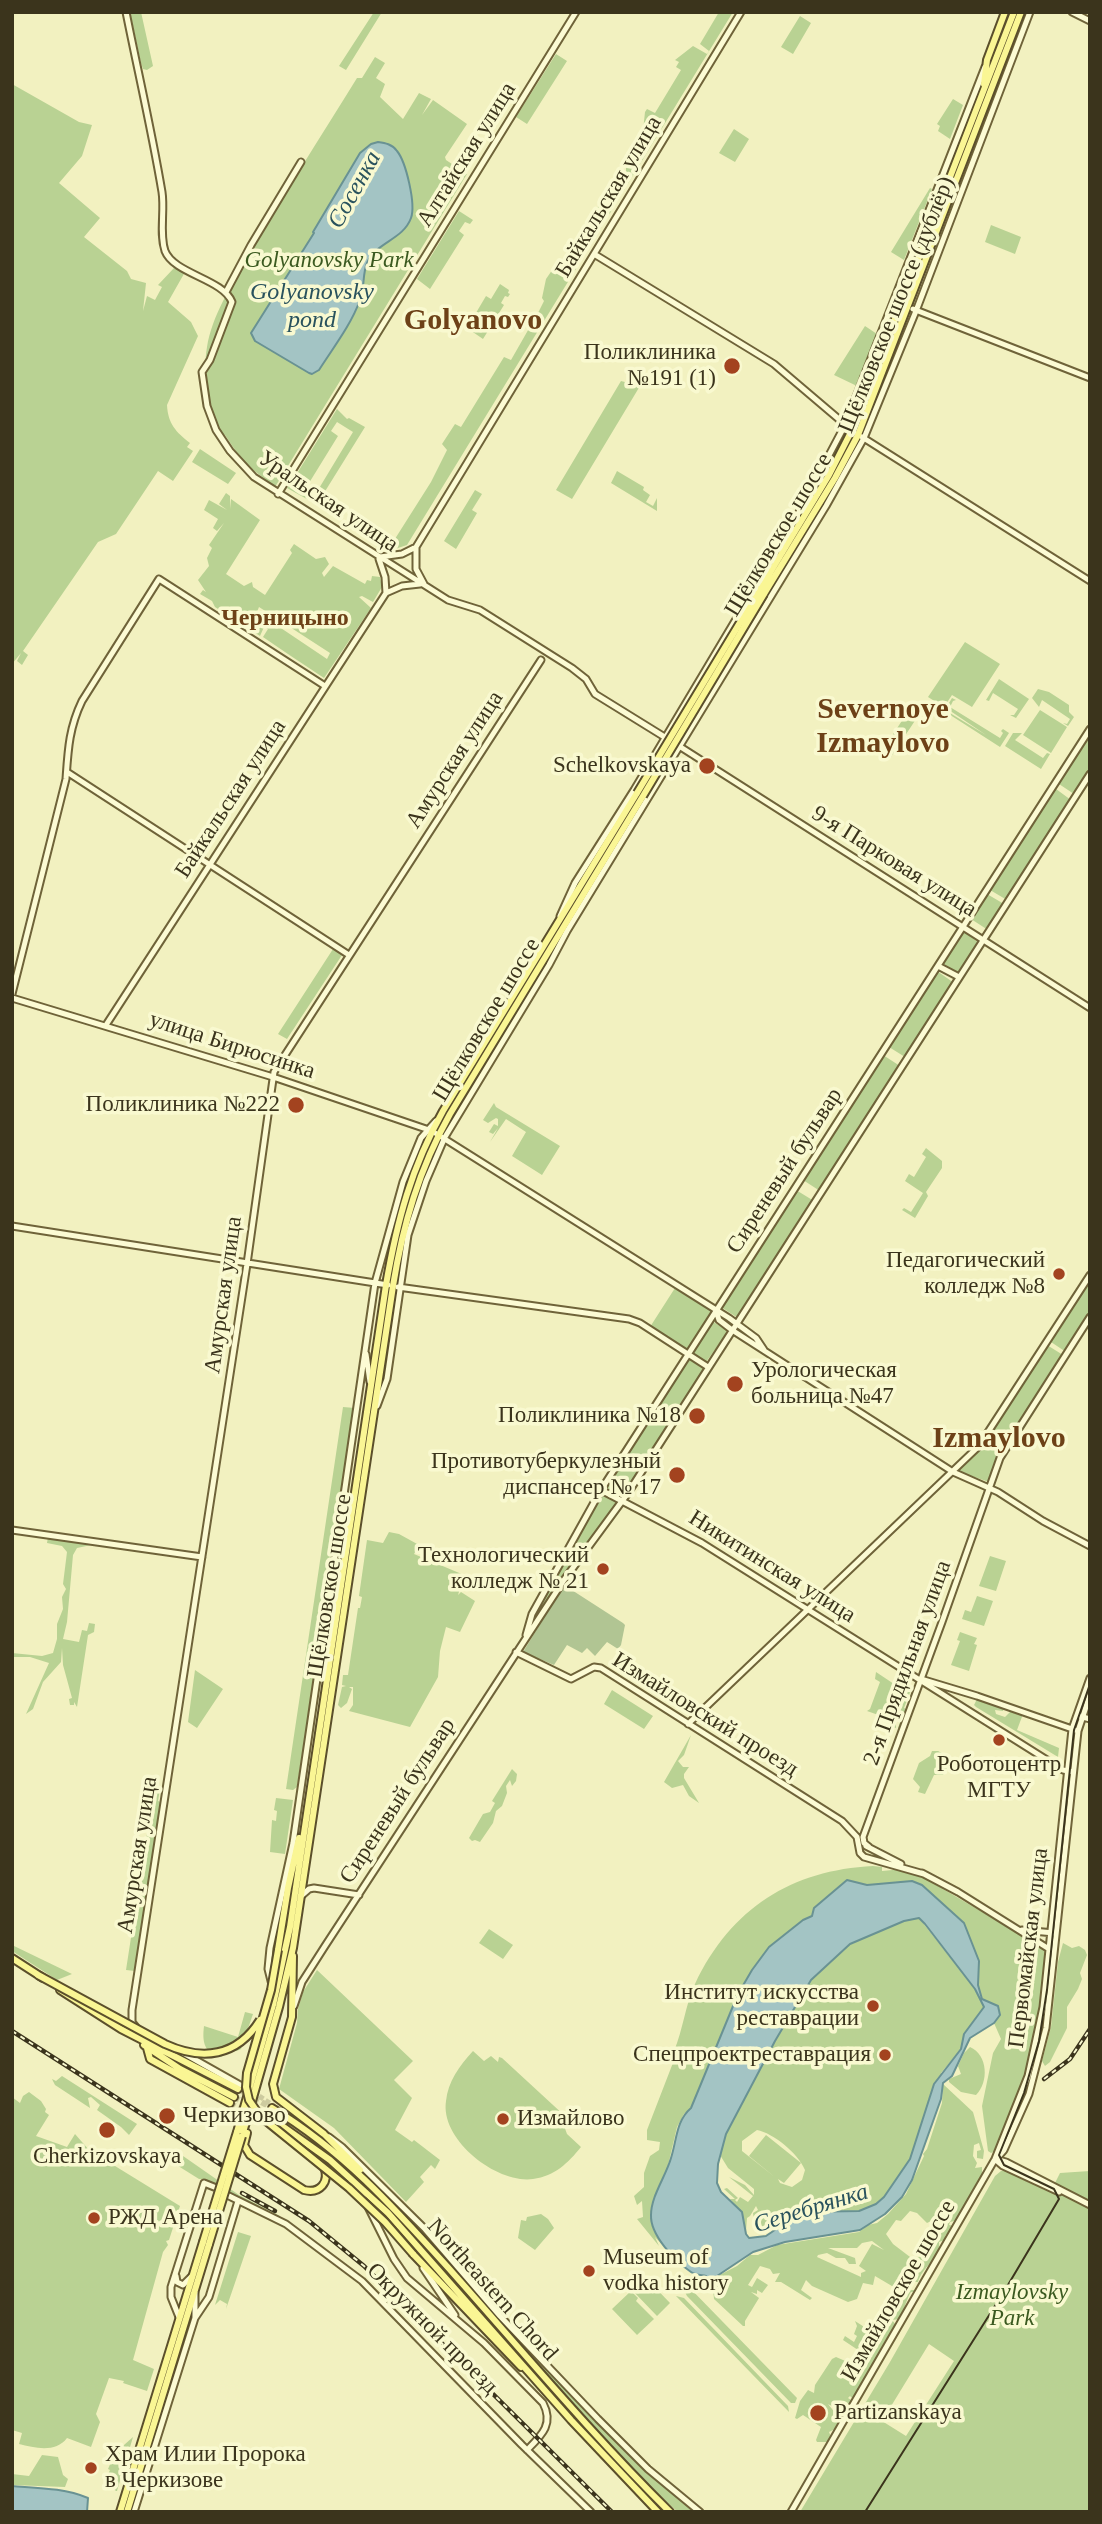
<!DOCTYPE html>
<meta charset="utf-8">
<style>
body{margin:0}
#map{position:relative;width:1102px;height:2524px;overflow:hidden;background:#f2f1c0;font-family:"Times New Roman",serif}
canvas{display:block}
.frame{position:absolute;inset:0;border:14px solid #3b341c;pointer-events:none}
</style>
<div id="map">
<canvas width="1102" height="2524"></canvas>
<div class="frame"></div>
</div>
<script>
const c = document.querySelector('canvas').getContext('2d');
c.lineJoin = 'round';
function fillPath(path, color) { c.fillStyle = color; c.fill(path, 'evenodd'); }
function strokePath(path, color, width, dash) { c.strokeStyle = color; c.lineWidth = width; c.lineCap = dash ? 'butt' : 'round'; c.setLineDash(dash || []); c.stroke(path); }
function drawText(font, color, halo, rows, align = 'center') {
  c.font = font + ' "Times New Roman",serif'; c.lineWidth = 7; c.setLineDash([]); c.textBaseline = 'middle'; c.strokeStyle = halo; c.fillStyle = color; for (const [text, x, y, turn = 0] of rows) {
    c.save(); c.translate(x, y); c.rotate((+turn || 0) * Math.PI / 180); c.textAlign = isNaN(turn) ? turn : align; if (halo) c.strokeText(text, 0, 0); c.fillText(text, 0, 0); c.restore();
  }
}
fillPath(new Path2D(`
 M130 12H141L153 66 147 70 143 69 141 63Z
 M374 12H382L346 70 339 66Z
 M719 12H733L407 545 395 549 393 542 431 482 447 450 442 444 455 424 461 427 504 357 511 360 531 325 534 326 537 321 535 319 544 301 542 298 546 279 557 263 563 266 599 205H602L608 195 612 197 626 173V168L642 140 645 112 647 109 655 113 681 70 676 67 679 62 675 60 693 46 707 54 709 51 700 44Z
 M800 16 811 23 793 54 781 47Z
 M556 54 567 61 527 124 516 117Z
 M375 57 385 63 376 78 385 84 380 97 403 119 419 93 431 99 422 115 433 100 467 124 445 157 446 160 467 174 275 487 243 462 225 435 222 434C209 408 202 376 207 347 212 316 231 286 246 260 281 198 320 138 357 78H362Z
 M12 84 79 122 92 125 82 156 59 183 100 218 84 237 127 271 131 279 146 283 143 311 147 296 155 300 162 287 158 285 174 268 185 272 168 302 191 322 198 336 167 405C168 424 176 432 190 443L187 447 193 451 173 481 158 471 116 534 98 542 23 651 28 655 22 665 17 661 21 653 12 664Z
 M953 99 963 105 950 139 938 131 940 126 937 124Z
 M734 129 749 139 735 162 719 153Z
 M930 188 932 189 904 260 891 252Z
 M459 211 473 220 470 224 465 222 459 231 464 235 430 289 417 279Z
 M991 225 1021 237 1015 254 985 242Z
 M500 284 509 290 508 293 510 294 508 297 505 296 501 303 504 305 483 339 467 328 486 296 491 299Z
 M865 326 877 334 857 386 834 375Z
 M621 381 640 386 572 499 556 490Z
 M337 409 347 419 349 418 365 427 324 493 321 491 314 503 287 488 294 477 304 485 318 490 353 432 337 422 331 431 338 436 309 483 296 475Z
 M200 449 236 473 228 484 192 462Z
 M617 471 644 487 643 490 650 495 646 502 653 506 657 498V511L611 483Z
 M475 490 482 494 472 510 477 513 456 549 444 541Z
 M226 493 230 496V509L231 499 260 520 226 574 244 586 252 582 253 587 265 595 292 553 290 550 294 544 316 559 325 557 329 564 322 573 324 577 333 566 365 584 367 580 371 581 372 576 380 577 382 587 373 602 362 596 359 597 371 608 324 678C303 664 282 650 263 637L268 629 264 627 260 636 215 607 212 601 200 594 203 590 206 592 198 580 209 566 207 558 212 548 209 545 224 523 217 531 213 528 218 519 204 510 209 500 227 510 219 504ZM259 607 330 653 327 659 257 612Z
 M965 642 1000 664 972 707 952 695 944 707 928 697Z
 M999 679 1029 699 1016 718 1010 715H1014L1018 709 993 693 989 701 986 700Z
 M1038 689 1049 692 1069 705V712L1074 717 1068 726 1063 723 1067 724 1070 719 1042 700 1039 707 1032 698Z
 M952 698 956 700 953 701 950 707 1000 738 1003 733 1001 731 1003 729 1009 733 1000 747 944 711 945 710 986 735 946 708Z
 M913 704 922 710 891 757 882 751Z
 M1040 710 1067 727 1051 753 1023 735Z
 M1013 733H1022L1015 740 1043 758 1047 753 1050 754 1041 769 1005 746Z
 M1090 734V771L1074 794 1059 784V782Z
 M1056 789 1071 800 1007 900 990 890 1054 790Z
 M987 894 1004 904 988 930 971 919Z
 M962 933H966L979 943 962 971 956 972 942 963Z
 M333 949 342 955 287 1039 278 1034Z
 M937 971 954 983 905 1057 889 1047Z
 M883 1055 900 1066 820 1191 803 1180Z
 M494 1103 496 1107 560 1146 542 1175 512 1156 526 1132 506 1119 490 1142 498 1128 493 1134 489 1132 494 1124 498 1126V1119L496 1118 488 1123 483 1120Z
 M926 1148 942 1161V1168L926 1192 928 1196 915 1218 902 1210 904 1208 911 1212 923 1193 905 1181 909 1174 914 1177 926 1157 922 1154Z
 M796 1190 814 1201 738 1318 721 1307Z
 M1090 1281V1315L1066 1352 1051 1342Z
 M675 1288 713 1312 687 1349 650 1327Z
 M712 1321 726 1330 727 1333 706 1362 692 1353Z
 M1047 1345 1063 1355 989 1482 960 1472 959 1467 982 1446Z
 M689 1358 704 1370 623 1497 606 1491 605 1488Z
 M343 1407 355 1408 297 1787 293 1790 286 1789Z
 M604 1494 618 1503 533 1621 532 1619 600 1496Z
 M389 1532 399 1534 419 1545 414 1554 464 1575 458 1595 461 1592 475 1601 460 1632 446 1627 440 1651 438 1677 410 1727 349 1711 353 1705V1687H349L352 1689 347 1703 341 1708 338 1705 342 1687 346 1686 342 1685 343 1675H348L358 1608H360L362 1597 359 1596 367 1540 383 1543Z
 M48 1537 91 1545 77 1548 73 1555 67 1622 63 1639 79 1642 82 1630 87 1631 89 1623 95 1624 94 1632 88 1635 77 1707 74 1702V1705H70L69 1699 72 1698 63 1665 62 1648 61 1662 43 1682 33 1709 26 1714 49 1663 30 1657H12V1653L42 1656 53 1653 57 1639V1624L63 1609 62 1597 66 1589 63 1584 67 1552 62 1546 47 1543Z
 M990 1556 1006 1561 996 1591 979 1586Z
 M977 1596 993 1601 984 1626 962 1619 965 1610 971 1612Z
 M960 1632 977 1638 974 1644 977 1645 969 1671 951 1665 960 1641 957 1640Z
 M195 1670 223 1689 197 1728 188 1722Z
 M876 1672 900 1688 890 1719 895 1720 906 1689 911 1690 904 1708 908 1710 900 1729 898 1728 900 1722 896 1721V1728L888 1726 890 1719 867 1711 870 1709 880 1682 875 1679Z
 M612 1690 653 1716 644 1729 604 1704Z
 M977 1699 1004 1708 1003 1711 995 1710 996 1714 1005 1717 1012 1710 1023 1714 1017 1730 1059 1748 1058 1757 976 1707 974 1705Z
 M691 1735 684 1755 678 1761 683 1767H689L684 1774V1778L699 1803 689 1796 683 1785 672 1788 664 1782Z
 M932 1751H938L952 1758 951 1769H947L943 1775H934L925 1794 918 1792 920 1787 913 1779 919 1763 930 1756Z
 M512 1769 517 1774 516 1781 512 1786 510 1780 506 1786 507 1793 502 1806 496 1811 493 1823 480 1842 475 1840 472 1841 469 1838 483 1814 490 1812 495 1803 492 1801Z
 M154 1788 160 1789 158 1801 161 1802 135 1971 126 1970Z
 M276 1798 293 1800 285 1854 270 1852 272 1820 276 1821 277 1811 274 1810Z
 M873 1866 882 1867V1871L903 1869 914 1872 1047 1950 1041 2007 1028 2071 995 2151 991 2153 988 2151 982 2106 993 2053 1001 2039 994 2023 1000 2015 998 2006 982 1999 979 1992 964 1923 912 1881 867 1885 847 1880 814 1908 812 1916 803 1920 769 1947 752 1970 738 1994 691 2108 684 2114 677 2127 667 2170 653 2201 650 2217 654 2231 666 2249 655 2237 659 2246 637 2219 643 2217 642 2201 637 2205 634 2196 644 2187V2173L650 2156 659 2150 660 2142 647 2140V2130L676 2055 674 2051C683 2030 685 2006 695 1984 731 1908 792 1870 873 1866Z
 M919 1918 975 1989 984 2007 964 2034 961 2049 941 2073 947 2079 944 2083 938 2078 910 2159 884 2197 876 2204 859 2211 789 2210 788 2213 793 2217 787 2221 785 2220V2224L780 2226 777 2222 764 2229 754 2220 753 2213 758 2210 756 2206 750 2216 747 2218 746 2231 742 2213 730 2199H735L724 2189 727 2188 738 2198 735 2200 737 2202 740 2197 748 2202 753 2196 729 2177 745 2185 754 2195V2189L728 2168 720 2155 726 2134 775 2041 811 1980 850 1944 904 1921ZM757 2130C773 2133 798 2153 805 2170L802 2180 792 2187 780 2183 778 2179 784 2183 801 2163 766 2135 749 2156 776 2178 742 2151V2141Z
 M489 1929 513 1945 503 1959 479 1943Z
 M1063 1943 1072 1948 1079 1946 1085 1950 1087 1955 1080 1973 1082 1979 1078 1989 1067 2007V2028L1050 2062 1045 2066 1042 2061 1051 2027 1058 1962Z
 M12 1945 72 1974 57 1980 12 1951Z
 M317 1970 413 2061 394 2080 412 2098 395 2130 412 2142 414 2140 440 2160 435 2169 431 2165 420 2177 424 2182 406 2202 334 2128 279 2089 297 2023 298 2009 303 1992Z
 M245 2012 253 2014 241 2049C238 2051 228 2052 221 2057 204 2053 202 2042 204 2026L238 2037Z
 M970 2047C988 2055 989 2082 976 2095L961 2092 949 2082V2079L961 2074 958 2066 964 2053Z
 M473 2051 484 2061 491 2056 498 2062 499 2057 502 2058 566 2117 567 2120 563 2123 567 2134 581 2147C568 2163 555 2176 533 2179 497 2184 440 2140 446 2101 448 2082 459 2066 473 2051Z
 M62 2076 137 2124 129 2135 121 2127 97 2110 100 2105 91 2097 88 2098 90 2108 55 2085 52 2079 56 2081Z
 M943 2084 973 2112 984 2151 983 2159 977 2158V2151L981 2150 979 2143 974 2145 973 2156 977 2163 975 2168 982 2167V2179L961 2210 958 2220 950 2222 949 2225 954 2226 945 2236V2240L939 2242C941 2258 922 2267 918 2282H912L908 2290H914L915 2292H911C908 2296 902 2314 901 2319L892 2320 896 2325 892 2329V2332L886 2339 871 2370 869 2369 856 2396 852 2398 850 2396 848 2398 851 2400 850 2406 845 2412H842L844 2406 839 2410 828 2404 840 2419 837 2428 829 2432 831 2437 827 2442H817L816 2440 821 2427 803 2415 797 2419 795 2418 800 2401 808 2390 814 2393 815 2385 832 2359 836 2357 850 2363 858 2350 843 2340 845 2336 854 2342 857 2336 854 2334 857 2326 855 2321 872 2332 897 2289 875 2276 873 2285 863 2283 857 2299 848 2302 812 2286 806 2280 801 2290 812 2298 810 2300 781 2282H775L780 2273 773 2274 770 2269 760 2266 748 2285 752 2287 757 2278 768 2285 762 2293 757 2290V2294L751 2292 759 2298 745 2321V2326H743L714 2299 713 2289 708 2281 737 2266 750 2255H758L777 2245 859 2232 868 2225 877 2223 888 2214 906 2194 924 2156 923 2154 927 2149 942 2103ZM910 2211 917 2213 927 2223 935 2219 936 2214 945 2213C936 2228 932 2252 914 2260L893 2244 886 2234 896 2220 901 2221ZM872 2241 884 2250 872 2244 859 2266 866 2271 861 2273V2277L817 2257 818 2255 827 2253 836 2258H845L849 2264H856L855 2258 828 2248H857L862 2243Z
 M29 2092 41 2101 46 2109 45 2112 49 2115 36 2136 67 2147 75 2134 89 2150 180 2206 169 2240 166 2241 168 2245 163 2252 133 2360 154 2369 147 2391 123 2383 124 2381 109 2378 96 2414 100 2422 91 2447 67 2438C56 2453 35 2448 19 2444L22 2433 12 2430V2097L20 2103 23 2096Z
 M173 2149 239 2195 280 2216 279 2218 205 2179H199L167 2159Z
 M1007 2170 1051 2191 1060 2173 1090 2171V2512H800L890 2362 995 2176 1001 2171ZM929 2344 954 2361 906 2436 882 2421Z
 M541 2214 548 2219 554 2228 535 2250 518 2238 521 2220 526 2221 527 2217Z
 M238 2232 251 2236 226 2309 227 2304 220 2300 215 2305Z
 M645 2277 670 2303 657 2316 632 2290Z
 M684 2282 797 2398 795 2403H791L687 2296 681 2284Z
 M631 2291 638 2298 636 2301 654 2319 637 2335 612 2309Z
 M676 2296 684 2298 788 2406 789 2412Z
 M514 2336 633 2459 694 2512H678C617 2461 566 2397 514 2336Z
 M133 2437 117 2491H116L105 2480 110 2470 108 2469 115 2453Z
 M42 2455 58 2457 63 2475 68 2479 65 2487 12 2485V2474L29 2476Z`), '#b9d293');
fillPath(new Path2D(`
 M564 1585 623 1623 625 1625 621 1645 618 1649 607 1642 595 1656 587 1648 582 1653 567 1645 554 1665 523 1652Z`), '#b1c593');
const water = new Path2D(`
 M378 142C385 143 392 144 397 151 406 162 416 204 411 218 403 240 376 242 367 263 362 275 365 288 360 300 351 325 333 348 319 370L312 374 309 373 255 341 251 333 314 233 313 232 360 153 371 144Z
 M847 1880 867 1885 912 1881 922 1885 964 1923 979 1961 978 1985 982 1999 998 2006 1000 2015 994 2023 970 2038 952 2076 943 2083 941 2099 912 2180 902 2197 885 2214 860 2230 785 2242 753 2252 714 2278 706 2280V2276C701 2275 695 2275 691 2272 675 2261 650 2235 651 2215 651 2196 666 2176 671 2158 677 2139 676 2121 691 2108L738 1994 752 1970 769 1947 803 1920 812 1916 814 1908ZM919 1918 925 1924 975 1989 984 2007 964 2034 961 2049 934 2084 910 2159 884 2197 876 2204 859 2211 801 2212 766 2236 749 2238 746 2234 742 2212 721 2192 717 2183 718 2164 726 2134 775 2041 811 1980 850 1944 904 1921Z
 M12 2486C38 2488 64 2488 88 2498L87 2512H12Z`);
fillPath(water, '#a3c4c4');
strokePath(water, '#699293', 2);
strokePath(new Path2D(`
 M253 2092 274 2106`), '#cdcb9f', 5, [5, 2.5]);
strokePath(new Path2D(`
 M238 2089 272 2108
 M234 2097 268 2116
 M230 2103 264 2123`), '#cdcb9f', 6, [6, 3]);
const secondary = new Path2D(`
 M126 12C138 72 152 132 162 192 165 211 159 233 165 251 174 274 223 279 232 302L210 360 202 372 207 406 216 430 230 451 254 477 448 600 480 610 572 668 586 679 595 694 671 741
 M1072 12 1090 21
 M594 254 774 364 854 432
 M226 292 251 245 301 162
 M913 309 1090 378
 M862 437 1090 581
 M278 494 576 12
 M380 557 402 554 414 548
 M379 559 385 577 386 593
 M424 584 416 569V547L741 12
 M386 593 402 586 420 584
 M679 746 1090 1008
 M67 772 349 955
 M560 916 575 883 634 790 791 527 845 425 985 67
 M938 966 959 977
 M12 994 66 779C68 750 69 728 82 701L159 579 325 686
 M12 998 273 1077 432 1131 729 1318 756 1338 764 1350
 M106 1025 386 593
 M12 1226 388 1285
 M398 1287 629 1319 640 1323 708 1367
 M716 1311 719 1320 732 1330 953 1472 998 1492 1043 1521 1090 1546
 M366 1354 370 1382
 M377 1406 387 1379 408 1235 426 1181 445 1137 549 965 567 931 826 506 864 438 916 311 1030 12
 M601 1490 702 1543 1063 1770 1073 1772
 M12 1530 202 1557
 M327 1628 336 1605
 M526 1635 532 1614 601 1490 1090 729
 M516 1652 571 1679 594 1667 601 1668 842 1821 857 1837 860 1853 864 1857 924 1874
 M924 1680 977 1696 1075 1730
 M1079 1716 1090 1719
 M688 1724 979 1446 1090 1275
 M866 1846 901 1864
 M869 1847 864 1843 863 1837 942 1622 1000 1458 1090 1317
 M922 1873 958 1892 1049 1949
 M301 1896 309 1889 314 1888 359 1895
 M1022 1930 1054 1933
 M272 1985 268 1969 270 1948 293 1843 375 1283 403 1182 421 1138 436 1121
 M294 2006 302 1982 325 1946 564 1580 628 1493 1090 774
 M136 2027 132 2022V2010L247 1264 274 1072 541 660
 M178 2050 240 2085
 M329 2137 342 2147 425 2229 500 2316 598 2419 648 2469 700 2512
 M997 2158 1004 2150 1029 2094 1046 2028 1078 1731 1090 1695
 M995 2159 1006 2162 1090 2205
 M996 2160 1003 2166 1059 2192
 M351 2182 363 2197 394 2259 407 2278 484 2343 543 2403C554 2424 542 2435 527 2450
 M229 2196 286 2224 362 2281 522 2445 591 2512
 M423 2268 455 2315
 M176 2276 177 2282 183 2285 191 2277
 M179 2317 171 2297V2287L204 2183 214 2187
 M195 2318 209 2297 238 2201
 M134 2512 195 2318V2293
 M791 2512 995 2159 1028 2076 1043 2007 1072 1729 1090 1678`);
const primary = new Path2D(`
 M984 84 987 60 1005 12
 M759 591 829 475 852 430 1014 12
 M764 594 835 478 858 435 1021 12
 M278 1950 288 1888 299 1838
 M293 1956 292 2017 273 2084 276 2097 324 2134 360 2170
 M12 1958 43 1978
 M60 1990 121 2029 238 2089
 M144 2045 180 2069 234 2097
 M147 2048 150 2059 230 2103
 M272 2108C344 2151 397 2211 452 2272 524 2353 593 2436 670 2512
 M268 2116 330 2160 388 2213 571 2420 658 2512
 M237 2132 273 2005 290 1927 386 1285C397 1221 411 1168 443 1111L637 793
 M247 2133 244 2145 250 2155 304 2190C320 2194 330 2182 324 2167
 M242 2136 279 2007 293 1948 393 1286C403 1224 419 1169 450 1114L643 796
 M413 2254 521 2367
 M120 2512 203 2242
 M127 2512 209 2244`);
strokePath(secondary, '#6f6339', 9);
strokePath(primary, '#5b4f2b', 10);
strokePath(secondary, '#fcfbd4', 5);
strokePath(primary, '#faf694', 6);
strokePath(new Path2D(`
 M865 2512 1005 2290 1059 2199 1054 2189 1004 2165 999 2155 1024 2093 1039 2041 1047 1990 1074 1730 1090 1684`), '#3b341c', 2);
const rail = new Path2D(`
 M12 2031 309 2221 364 2266 612 2512
 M1044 2079 1070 2059 1090 2029
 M242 2193 275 2211`);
strokePath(rail, '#3b341c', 4.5);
strokePath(rail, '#f9f9d0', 2, [5]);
const primaryBridge = new Path2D(`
 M637 793 759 591
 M643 796 764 594
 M278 1950 271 1990 247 2073 246 2087 249 2100 260 2116 349 2188 385 2222 413 2254
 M38 1975 165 2044C202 2061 237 2057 260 2020
 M203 2242 237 2132
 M209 2244 242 2136`);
strokePath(primaryBridge, '#5b4f2b', 10, []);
strokePath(primaryBridge, '#faf694', 6);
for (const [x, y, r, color] of [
 [732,366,9,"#a3431f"],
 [707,766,9,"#a3431f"],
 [296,1105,9,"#a3431f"],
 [1059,1274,7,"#a3431f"],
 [735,1384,9,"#a3431f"],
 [697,1416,9,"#a3431f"],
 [677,1475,9,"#a3431f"],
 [603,1569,7,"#a3431f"],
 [999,1740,7,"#a3431f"],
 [873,2006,7,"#a3431f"],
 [885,2055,7,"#a3431f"],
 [167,2116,9,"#a3431f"],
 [503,2119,7,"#a3431f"],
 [107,2130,9,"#a3431f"],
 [94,2218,7,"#a3431f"],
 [589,2271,7,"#a3431f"],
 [818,2413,9,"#a3431f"],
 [91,2468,7,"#a3431f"]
]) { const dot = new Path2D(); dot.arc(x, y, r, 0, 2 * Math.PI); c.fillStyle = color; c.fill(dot); strokePath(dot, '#f9f9d0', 2.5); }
drawText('23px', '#3b341c', '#f9f9d0', [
 ["Алтайская улица",467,155,-58],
 ["Байкальская улица",609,197,-59],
 ["Щёлковское шоссе (дублёр)",897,305,-68],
 ["Уральская улица",328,502,34],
 ["Щёлковское шоссе",779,535,-59],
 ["Амурская улица",455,760,-57],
 ["Байкальская улица",231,799,-57],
 ["9-я Парковая улица",894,862,32],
 ["Щёлковское шоссе",487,1020,-59],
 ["улица Бирюсинка",232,1046,18],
 ["Сиреневый бульвар",785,1171,-57],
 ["Амурская улица",224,1295,-82],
 ["Никитинская улица",772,1567,32],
 ["Щёлковское шоссе",330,1586,-81],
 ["2-я Прядильная улица",908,1663,-70],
 ["Измайловский проезд",705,1715,32],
 ["Сиреневый бульвар",398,1801,-57],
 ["Амурская улица",138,1855,-81],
 ["Первомайская улица",1029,1948,-83],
 ["Northeastern Chord",492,2290,48],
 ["Измайловское шоссе",899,2291,-60],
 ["Окружной проезд",432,2329,45]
]);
drawText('italic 23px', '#3b5a20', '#f9f9d0', [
 ["Golyanovsky Park",329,261],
 ["Izmaylovsky",1012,2293],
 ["Park",1012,2319]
]);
drawText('23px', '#3b341c', '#f9f9d0', [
 ["Поликлиника",716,353],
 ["№191 (1)",716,379],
 ["Schelkovskaya",691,766],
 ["Поликлиника №222",280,1105],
 ["Педагогический",1045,1261],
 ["колледж №8",1045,1287],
 ["Урологическая",751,1371,"left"],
 ["больница №47",751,1397,"left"],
 ["Поликлиника №18",681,1416],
 ["Противотуберкулезный",661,1462],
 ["диспансер № 17",661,1488],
 ["Технологический",589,1556],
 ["колледж № 21",589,1582],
 ["Роботоцентр",999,1765,"center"],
 ["МГТУ",999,1791,"center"],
 ["Институт искусства",859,1993],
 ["реставрации",859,2019],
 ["Спецпроектреставрация",871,2055],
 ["Черкизово",183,2116,"left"],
 ["Измайлово",517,2119,"left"],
 ["Cherkizovskaya",107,2157,"center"],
 ["РЖД Арена",108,2218,"left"],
 ["Museum of",603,2258,"left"],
 ["vodka history",603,2284,"left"],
 ["Partizanskaya",834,2413,"left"],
 ["Храм Илии Пророка",105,2455,"left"],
 ["в Черкизове",105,2481,"left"]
], 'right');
drawText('italic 24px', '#29525d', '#f9f9d0', [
 ["Сосенка",355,190,-61],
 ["Golyanovsky",312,293],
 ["pond",312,321],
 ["Серебрянка",811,2209,-17]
]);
drawText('bold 24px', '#6d4117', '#f9f9d0', [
 ["Черницыно",285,619]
]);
drawText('bold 30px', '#6d4117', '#f9f9d0', [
 ["Golyanovo",473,321],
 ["Severnoye",883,710],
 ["Izmaylovo",883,744],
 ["Izmaylovo",999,1439]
]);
</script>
